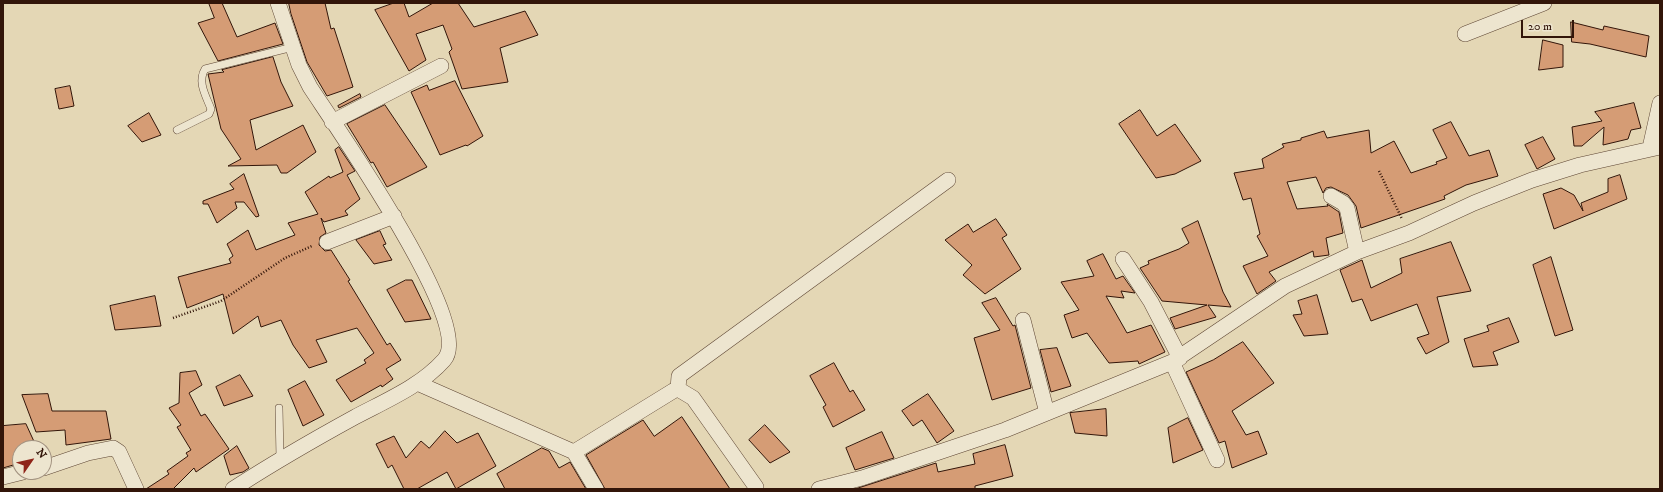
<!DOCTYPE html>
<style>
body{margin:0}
#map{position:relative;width:1663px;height:492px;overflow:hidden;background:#e4d7b5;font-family:"IM FELL DW Pica",serif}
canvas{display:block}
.frame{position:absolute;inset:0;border:4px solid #321509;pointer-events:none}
.north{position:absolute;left:12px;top:440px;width:40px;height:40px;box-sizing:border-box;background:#ede5cf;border:1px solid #a29280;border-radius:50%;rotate:56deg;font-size:11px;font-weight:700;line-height:16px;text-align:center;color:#321509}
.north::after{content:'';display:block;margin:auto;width:14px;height:18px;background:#8f2418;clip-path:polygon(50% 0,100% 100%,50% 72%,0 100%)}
.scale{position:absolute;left:1521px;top:20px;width:53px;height:18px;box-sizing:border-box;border:2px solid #321509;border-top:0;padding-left:5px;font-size:12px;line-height:14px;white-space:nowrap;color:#321509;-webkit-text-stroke:3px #ede5cf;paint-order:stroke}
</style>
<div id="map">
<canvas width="1663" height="492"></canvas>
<div class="frame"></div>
<div class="north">N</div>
<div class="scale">20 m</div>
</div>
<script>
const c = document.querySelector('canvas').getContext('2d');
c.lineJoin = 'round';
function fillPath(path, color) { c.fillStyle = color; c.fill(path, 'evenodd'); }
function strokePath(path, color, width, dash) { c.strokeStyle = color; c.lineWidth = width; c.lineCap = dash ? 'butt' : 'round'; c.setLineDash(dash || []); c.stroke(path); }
const building = new Path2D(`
 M209 3H222L237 37 275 23 283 44 218 61 198 23 214 18Z
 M289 3H325L331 29 334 28 353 87 327 96 307 62 291 14Z
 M394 3H404L409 17 433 3H458L474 27 525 11 538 35 500 48 508 82 462 89 449 52 452 49 443 25 416 34 426 60 409 71 375 10Z
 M1571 22 1603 30 1604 26 1649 36 1646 57 1590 44 1572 42Z
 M1543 40 1563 45V67L1539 70Z
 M273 57 281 82 293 106 250 120 256 150 303 125 316 152 287 173H281L277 165 228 166 241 159 221 129 208 74 224 72 222 70Z
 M455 81 483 136 467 146 466 145 440 155 411 92 427 85 429 90Z
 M70 86 74 106 59 109 55 89Z
 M360 94 361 97 339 108 338 106Z
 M1634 103 1641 128 1631 130 1628 139 1603 145 1604 127 1582 146H1574L1572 127 1602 121 1595 112Z
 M385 105 427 167 387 187 373 162 371 163 347 124Z
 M1140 110 1157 136 1175 124 1201 161 1175 174 1156 178 1119 124Z
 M149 113 161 135 142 142 128 126Z
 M1451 122 1469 156 1489 150 1498 176 1466 185 1444 196 1445 199 1361 228 1356 206 1348 195 1331 187 1326 188 1323 193 1316 177 1287 182 1297 209 1328 206 1327 204 1339 212 1343 233 1326 238 1329 255 1314 257 1313 251 1269 272 1276 281 1257 294 1243 266 1268 256 1257 236 1260 234 1251 198 1243 200 1234 173 1264 168 1262 159 1284 147 1282 144 1301 140V138L1324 131 1327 138 1369 130 1371 153 1394 141 1411 173 1437 164 1436 162 1447 158 1433 130Z
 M1543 137 1555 159 1537 169 1525 145Z
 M339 147 355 171 347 175 360 199 345 211 348 215 324 222 321 218 326 233 320 237 319 245 325 251 331 250 350 280 348 281 387 345 390 343 401 360 386 369 393 379 382 387 381 385 351 402 336 380 366 363 364 360 374 353 357 328 316 340 327 362 309 368 293 345 281 320 261 327 258 316 233 334 223 294 187 308 178 277 231 263 229 259 233 256 227 244 248 230 256 250 295 235 288 223 318 214 305 192 329 176 330 178 343 172 335 150Z
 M244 174 259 216 256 217 244 202H235L237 208 217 223 208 204H203V201L234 189 230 184Z
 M1620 175 1627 199 1554 229 1543 194 1561 188 1574 195 1583 211 1581 203 1608 192V179Z
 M996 219 1007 235 1002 238 1021 269 985 294 963 275 972 265 945 240 968 224 973 232Z
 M1198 221 1223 292 1231 307 1208 305 1216 317 1175 329 1170 318 1207 305 1162 301 1140 268 1149 264 1148 261 1179 249 1189 243 1182 229Z
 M380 231 386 244 383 245 392 260 374 264 356 240Z
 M1451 242 1471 291 1437 297 1449 342 1426 354 1417 338 1429 334 1417 304 1371 321 1362 299 1352 302 1340 270 1362 260 1371 288 1402 273 1400 259Z
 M1103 254 1116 279 1123 276 1135 293 1121 291 1124 298 1106 296 1127 333 1151 325 1165 352 1139 364 1138 361 1109 363 1087 333 1072 338 1064 315 1079 310 1061 282 1094 276 1087 261Z
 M1551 257 1573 330 1555 336 1533 265Z
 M406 280H412L431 319 405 322 387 290Z
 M1317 295 1328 334 1304 336 1293 315 1302 314 1298 301Z
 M155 296 161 326 115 330 110 306Z
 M996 298 1013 326 1015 325 1031 388 992 400 974 338 1000 330 982 303Z
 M1509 318 1519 342 1493 352 1498 365 1473 367 1464 339 1489 331 1487 326Z
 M1243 342 1274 383 1232 411 1246 435 1258 431 1267 454 1232 468 1225 441 1219 443 1186 372 1213 360Z
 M1057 348 1071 386 1051 392 1040 350Z
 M834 363 850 392 853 390 865 410 833 427 823 407 826 405 810 376Z
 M196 371 202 385 189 393 201 416 205 414 229 449 196 472 194 468 173 489H146L169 474 167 471 188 456 186 453 191 450 177 427 181 425 169 408 179 403 180 373Z
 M240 375 253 396 224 406 216 387Z
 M305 381 324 415 303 426 288 390Z
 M48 394 52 411H106L111 439 66 445 65 430 36 432 22 395Z
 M928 394 954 431 937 443 922 420 913 426 902 411Z
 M1106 409 1107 436 1075 433 1070 413Z
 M682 417 730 489H605L586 455 643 420 654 436Z
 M1188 418 1203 450 1173 463 1168 428Z
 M26 424 37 448H20V463L3 468V426Z
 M765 425 790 452 770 463 749 440Z
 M445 431 457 443 478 433 496 466 456 489 447 472 417 489H404L392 465 388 468 376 444 394 436 406 458 421 441 429 448Z
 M882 432 894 458 855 470 846 448Z
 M1005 445 1013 476 975 486V489H855L936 463 938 472 975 464 973 454Z
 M237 446 249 468 243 472 230 475 224 456Z
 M542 448 549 451 559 468 570 462 586 489H505L497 474Z`);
fillPath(building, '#d59c75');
strokePath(building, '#321509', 1);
const service = new Path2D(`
 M177 130 209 114 211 109C206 96 197 82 205 69L293 47
 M279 408 280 458`);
const minor = new Path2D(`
 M1465 34 1544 3
 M332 122 441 66
 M1650 148 1660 103
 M1331 196 1343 203 1347 208 1357 252
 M327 242 394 216
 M1123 259 1151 302 1180 358
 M1023 320 1047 413
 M1172 362 1217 460
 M417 383 574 452 673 391 678 389 693 398 756 487
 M678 389 679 376 948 180
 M574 452 596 489
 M44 468 88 453 113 448 119 452 136 489
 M3 477 23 472
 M233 489C273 463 313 440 355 417 385 401 421 386 444 360 476 325 334 124 310 87L299 65 278 3
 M819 489 862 478 1005 430 1172 362 1285 286 1357 252 1409 233 1474 203 1532 180 1580 165 1660 147`);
strokePath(service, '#5e4634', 8);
strokePath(minor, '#5e4634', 16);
strokePath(new Path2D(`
 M1379 171 1402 219
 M173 318 221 301 285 258 312 246`), '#321509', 2.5, [1, 2]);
strokePath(service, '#ede5cf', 7);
strokePath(minor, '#ede5cf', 15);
</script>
